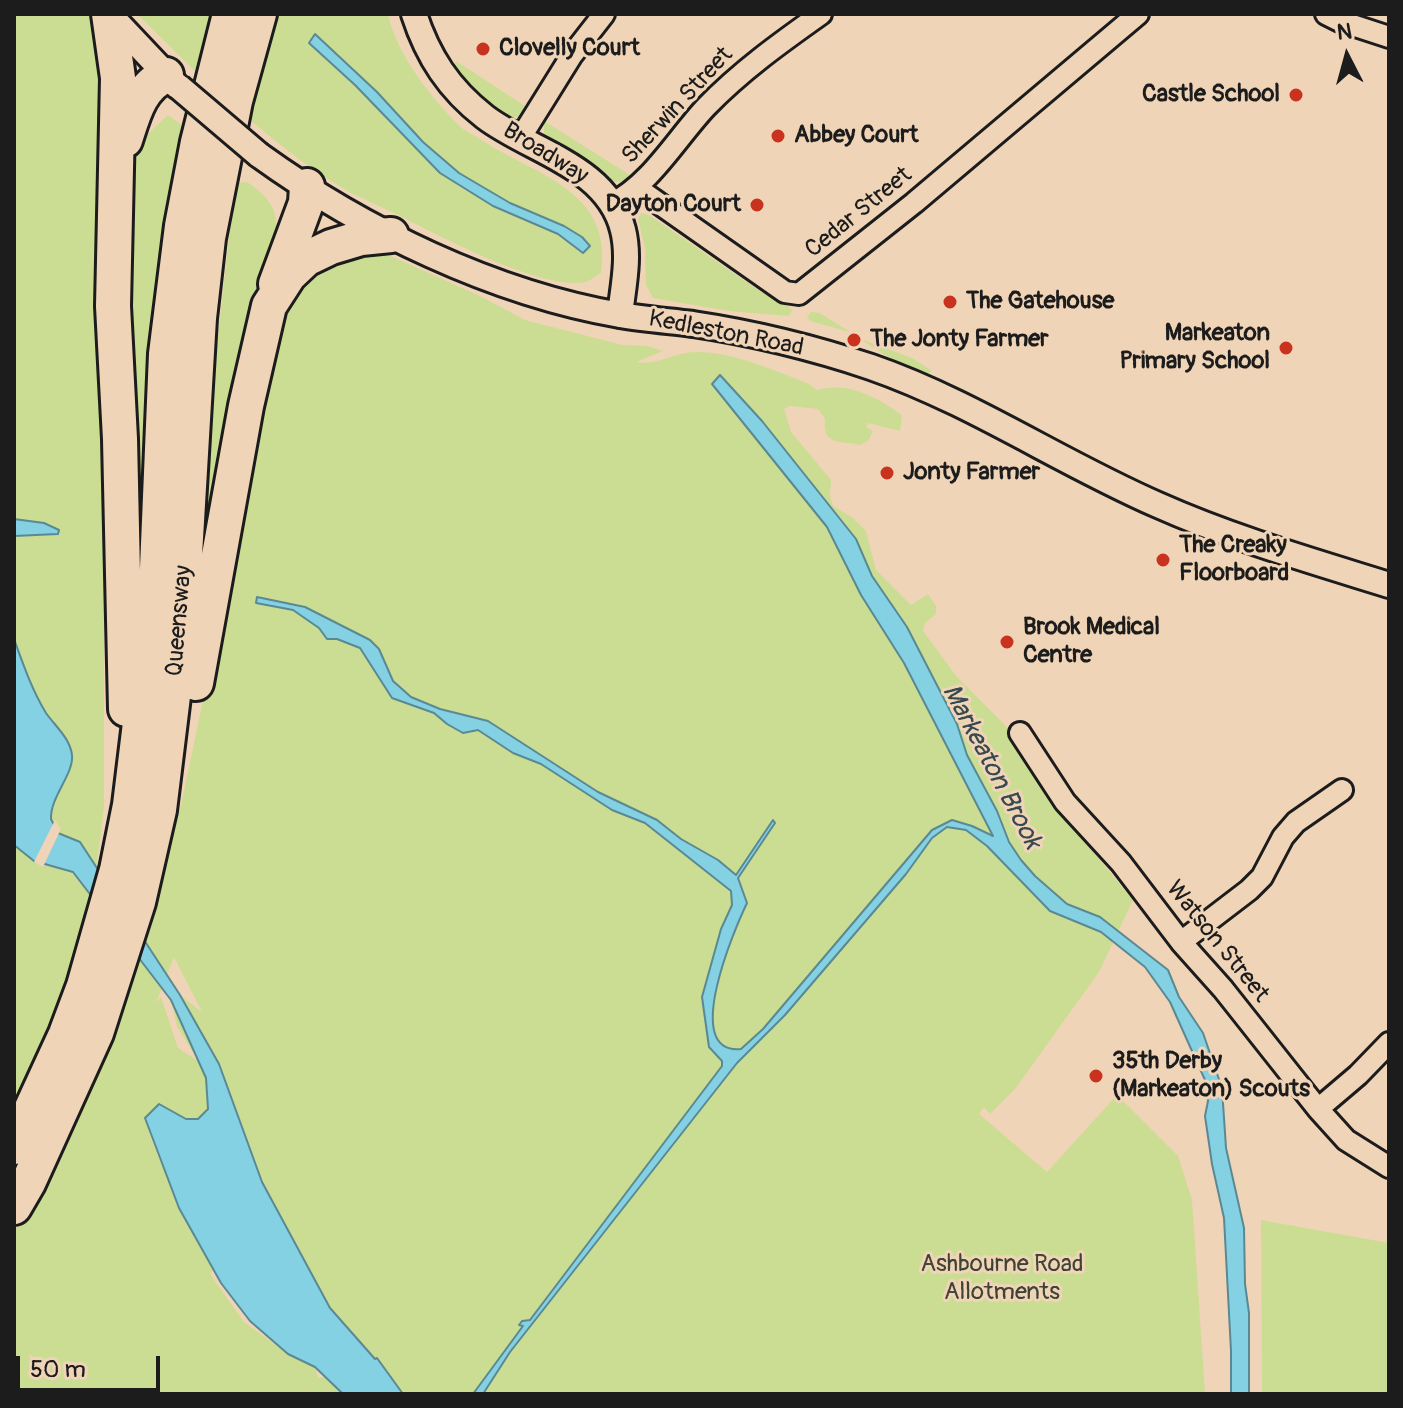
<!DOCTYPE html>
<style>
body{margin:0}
#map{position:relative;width:1403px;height:1408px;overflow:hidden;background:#f0d4b7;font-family:Pangolin,sans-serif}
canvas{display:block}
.frame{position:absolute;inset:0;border:16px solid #1c1c1c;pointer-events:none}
.north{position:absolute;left:1307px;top:16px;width:80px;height:80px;-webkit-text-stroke:6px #f0d4b7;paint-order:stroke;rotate:354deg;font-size:22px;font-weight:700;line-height:32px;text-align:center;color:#1c1c1c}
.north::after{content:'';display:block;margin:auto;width:28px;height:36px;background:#1c1c1c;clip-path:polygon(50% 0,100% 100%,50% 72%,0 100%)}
.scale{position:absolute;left:16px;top:1356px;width:144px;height:36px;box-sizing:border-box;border:4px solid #1c1c1c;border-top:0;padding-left:10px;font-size:24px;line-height:28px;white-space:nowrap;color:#1c1c1c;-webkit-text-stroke:6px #f0d4b7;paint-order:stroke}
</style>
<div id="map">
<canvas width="1403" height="1408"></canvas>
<div class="frame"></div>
<div class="north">N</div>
<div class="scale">50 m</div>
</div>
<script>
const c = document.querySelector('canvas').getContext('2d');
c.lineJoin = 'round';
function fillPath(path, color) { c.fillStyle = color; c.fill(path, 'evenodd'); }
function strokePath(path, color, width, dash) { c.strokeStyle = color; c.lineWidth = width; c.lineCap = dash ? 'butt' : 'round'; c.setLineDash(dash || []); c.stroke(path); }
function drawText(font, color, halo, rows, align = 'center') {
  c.font = font + ' Pangolin,sans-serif'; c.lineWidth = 6; c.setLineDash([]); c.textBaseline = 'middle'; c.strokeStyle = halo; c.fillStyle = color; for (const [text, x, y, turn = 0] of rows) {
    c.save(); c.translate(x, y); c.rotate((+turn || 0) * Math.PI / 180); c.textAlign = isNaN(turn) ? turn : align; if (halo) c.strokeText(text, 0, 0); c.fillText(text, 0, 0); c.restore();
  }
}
fillPath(new Path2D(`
 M14 14H89L110 53 104 259V806C97 879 81 952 55 1021 44 1051 28 1080 14 1110Z
 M137 14H215L198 74Z
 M275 14H388C396 54 433 101 463 129 479 138 495 149 511 157 563 184 611 206 601 273 596 276 590 281 585 282 541 291 436 234 396 214 381 207 366 200 351 193 314 172 279 145 247 117Z
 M456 61 525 106 523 116C494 124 469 87 452 69Z
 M168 115 187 129 168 205 160 286 143 571 135 570 126 312 128 181 134 154 141 140Z
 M544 121 630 175 631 179 625 183 609 181 589 163 544 135Z
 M247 182C274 200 279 213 276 246L196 587 208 427 235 183Z
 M641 213 649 215 761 292 785 303 792 310 789 316 729 311 653 298 646 285 645 248 638 219Z
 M370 251 393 257 480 296 525 320 622 345 647 346 663 351 636 362C658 366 674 352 696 352 734 352 773 370 809 384L817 390C848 381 877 397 902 415L900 431 868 423 866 427 873 431 868 441 860 445C842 440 822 447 825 419L818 409 790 406 784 409 791 432 831 480 830 496 833 506 853 518 866 531 876 570 911 605 928 594 936 606V614L925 623 923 631 957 677 1004 724 1075 830 1133 900 1099 972 1015 1089 990 1114 984 1107 979 1114 1047 1172 1117 1095 1178 1156 1192 1200 1205 1394H403L378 1358 375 1359 330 1308 262 1182 218 1064 206 1078 208 1109 198 1119H186L160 1104 149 1133C167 1181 189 1225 213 1270L210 1274 244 1322 288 1354 315 1367 318 1378 326 1377 343 1394H14V1232L32 1200 156 898 181 805 201 710 275 316 299 274ZM174 957 202 1012 180 995 171 1000 177 1026 198 1061 178 1048 161 997 156 1003Z
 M811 312 820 313 850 332 810 321 807 317Z
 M858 338 912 358 932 371 926 375 903 366Z
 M1261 1220 1389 1243V1394H1262Z`), '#cbdd92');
const water = new Path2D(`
 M315 34 377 92 423 142 459 173 510 203 564 226 582 237 590 246 583 253 558 234 493 206 440 173 355 85 309 43Z
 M720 375 762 421 856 539 872 576 907 627 957 724 967 755 997 811 1009 842 1021 860 1035 876 1067 904 1100 917 1168 970 1179 997 1203 1033 1222 1088 1226 1148 1244 1228 1245 1284 1249 1313V1394H1231V1351L1224 1218 1212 1164 1205 1116 1208 1101 1205 1080 1170 1002 1145 967 1101 932 1050 911 987 846 966 830 947 827 932 838 906 874 785 1015 737 1063 510 1352 483 1394H473L523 1326 519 1325 522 1321 530 1320 722 1066V1061L709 1047 702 997 721 929 732 905 731 891 645 823 612 810 541 764 513 753 478 730 463 733 447 724 434 713 392 698 360 648 337 639H327L319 628 293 610 256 603 257 597 305 607 370 640 379 649 393 681 411 697 440 709 488 721 598 792 657 820 681 839 718 860 736 875 773 820 775 823 738 878 747 903C735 928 680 1055 741 1049L763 1029 932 830 952 820 972 826 993 836 904 663 861 595 827 527 712 384Z
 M14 519 44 523 59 530 58 534 14 536Z
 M14 639C23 664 32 690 46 713 55 726 70 738 72 755 74 774 50 797 51 819L58 833 80 842 180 995 219 1064 262 1182 330 1308 375 1359 377 1358 403 1394H343L315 1367 288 1354 250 1321 221 1283 179 1208 145 1118 159 1104 186 1119H198L208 1109 206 1078 171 1000 73 872 34 861 14 845Z`);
fillPath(water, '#84d1e3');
strokePath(water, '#5a8993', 2);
fillPath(new Path2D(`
 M55 820 61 829 43 867 34 862Z`), '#f0d4b7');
const minor = new Path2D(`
 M1326 14 1340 21 1389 37
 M521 137 572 55 604 14
 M637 188 785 292 799 294 914 203 1138 14
 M611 204C651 184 676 139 706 107 741 71 780 43 821 14
 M1020 733 1065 802 1121 863 1181 942 1223 989 1318 1109 1346 1140 1389 1167
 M1181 942 1249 890 1262 877 1283 837 1296 822 1342 790
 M1318 1109 1358 1075 1389 1043`);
const tertiary = new Path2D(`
 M109 14 177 86
 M414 14C428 57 449 89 485 117 531 152 607 166 623 230 630 258 623 287 620 315
 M259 155C363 230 493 293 620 315 644 319 669 321 693 324 753 333 814 348 871 367 972 402 1061 463 1158 505 1232 538 1312 561 1389 585`);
const trunk = new Path2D(`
 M109 14 118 78 113 306 120 439 126 709
 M125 140C133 115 140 86 166 75
 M276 284 306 203 307 186
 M196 683 246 406 269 306 289 275 306 259 331 247 361 238 391 235
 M14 1147 66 1034 84 986 117 870 130 805 156 592 166 354 182 226 198 142 230 14
 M14 1207 28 1183 96 1033 138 902 159 810 180 639 199 318 208 238 235 101 259 14`);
strokePath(minor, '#1c1c1c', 26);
strokePath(tertiary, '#1c1c1c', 30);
strokePath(trunk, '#1c1c1c', 40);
strokePath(minor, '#f0d4b7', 20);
strokePath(tertiary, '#f0d4b7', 24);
strokePath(trunk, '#f0d4b7', 34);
const tertiaryBridge = new Path2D(`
 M179 87 259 155`);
strokePath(tertiaryBridge, '#1c1c1c', 30, []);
strokePath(tertiaryBridge, '#f0d4b7', 24);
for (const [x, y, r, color] of [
 [483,49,8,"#c8321e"],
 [1296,95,8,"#c8321e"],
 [778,136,8,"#c8321e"],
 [757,205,8,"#c8321e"],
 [950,302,8,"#c8321e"],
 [854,340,8,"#c8321e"],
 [1286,348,8,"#c8321e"],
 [887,473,8,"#c8321e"],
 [1163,560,8,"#c8321e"],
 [1007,642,8,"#c8321e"],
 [1096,1076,8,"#c8321e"]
]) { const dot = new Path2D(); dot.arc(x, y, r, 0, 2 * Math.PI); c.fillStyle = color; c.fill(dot); strokePath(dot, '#f0d4b7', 3); }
drawText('bold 24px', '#1c1c1c', '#f0d4b7', [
 ["Clovelly Court",499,49],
 ["Castle School",1280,95,"right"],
 ["Abbey Court",794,136],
 ["Dayton Court",741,205,"right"],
 ["The Gatehouse",966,302],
 ["Markeaton",1270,334,"right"],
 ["Primary School",1270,362,"right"],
 ["The Jonty Farmer",870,340],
 ["Jonty Farmer",903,473],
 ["The Creaky",1179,546],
 ["Floorboard",1179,574],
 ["Brook Medical",1023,628],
 ["Centre",1023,656],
 ["35th Derby",1112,1062],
 ["(Markeaton) Scouts",1112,1090]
], 'left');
drawText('24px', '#1c1c1c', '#f0d4b7', [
 ["Sherwin Street",678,106,-47],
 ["Broadway",545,154,32],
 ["Cedar Street",859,213,-39],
 ["Kedleston Road",726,334,11],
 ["Queensway",180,621,-85],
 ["Watson Street",1217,942,51]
]);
drawText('24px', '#3f4334', '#f0d4b7', [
 ["Ashbourne Road",1002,1265],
 ["Allotments",1002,1293]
]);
drawText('italic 26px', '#36494e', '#f0d4b7', [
 ["Markeaton Brook",991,767,62]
]);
</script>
